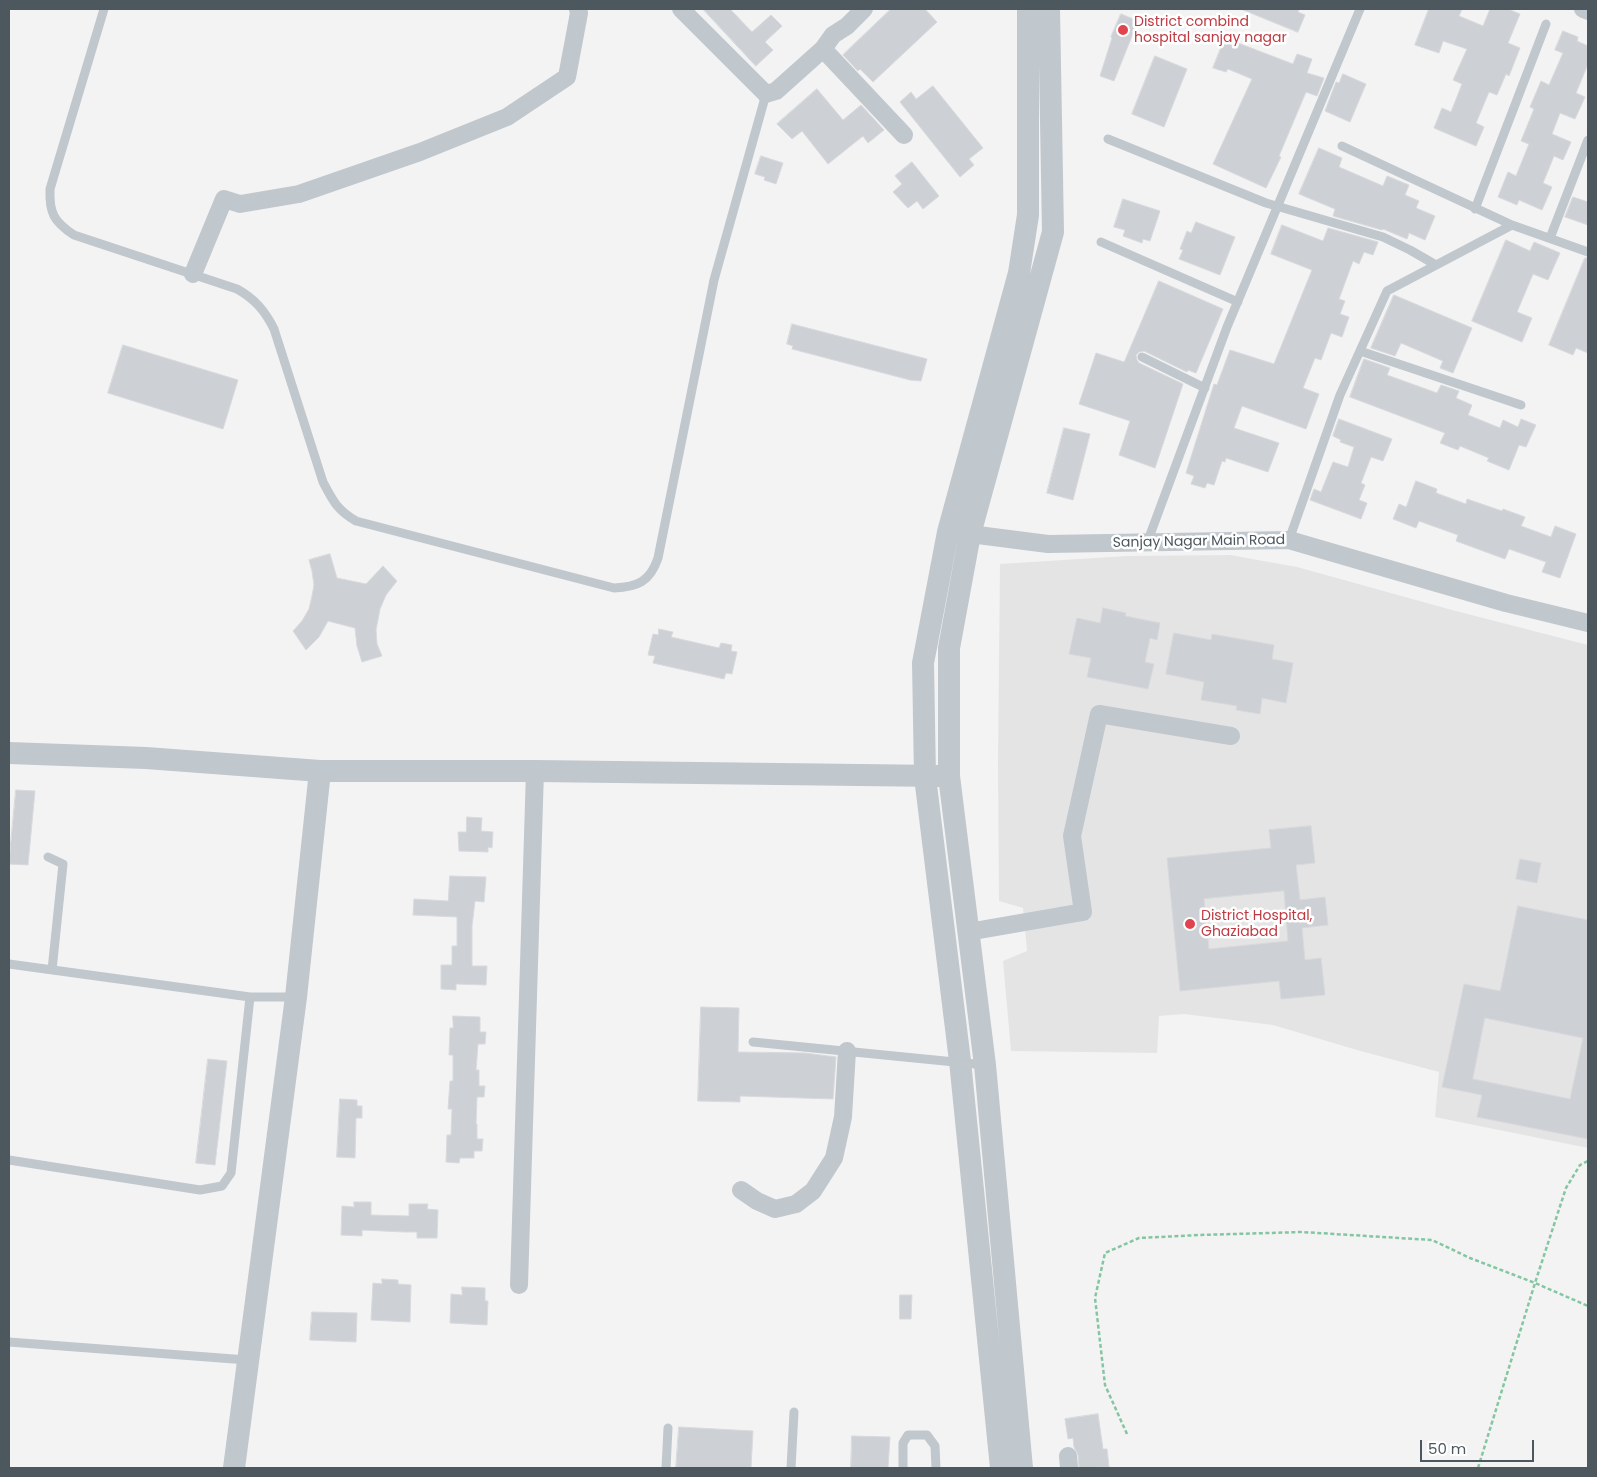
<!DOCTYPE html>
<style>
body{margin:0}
#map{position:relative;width:1597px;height:1477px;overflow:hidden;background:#f4f3f3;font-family:Poppins,sans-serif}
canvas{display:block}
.frame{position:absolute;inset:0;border:10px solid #4c575e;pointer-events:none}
.scale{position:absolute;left:1420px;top:1440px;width:114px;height:22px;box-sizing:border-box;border:2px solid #4c575e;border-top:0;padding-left:6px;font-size:15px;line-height:18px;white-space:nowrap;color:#4c575e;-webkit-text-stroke:4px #fff;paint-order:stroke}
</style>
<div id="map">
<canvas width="1597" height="1477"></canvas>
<div class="frame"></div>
<div class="scale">50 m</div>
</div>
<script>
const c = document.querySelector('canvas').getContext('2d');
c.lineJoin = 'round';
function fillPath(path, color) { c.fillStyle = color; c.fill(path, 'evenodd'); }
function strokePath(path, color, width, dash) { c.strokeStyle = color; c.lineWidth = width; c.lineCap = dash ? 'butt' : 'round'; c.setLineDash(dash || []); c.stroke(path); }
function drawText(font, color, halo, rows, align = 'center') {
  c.font = font + ' Poppins,sans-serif'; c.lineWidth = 5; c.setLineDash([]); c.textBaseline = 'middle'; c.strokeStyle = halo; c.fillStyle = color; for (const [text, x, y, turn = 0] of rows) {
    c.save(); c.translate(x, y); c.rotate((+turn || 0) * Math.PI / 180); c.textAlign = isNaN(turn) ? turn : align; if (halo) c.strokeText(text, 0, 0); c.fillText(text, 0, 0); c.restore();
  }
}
fillPath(new Path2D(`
 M1230 555 1297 567 1452 610 1588 645V1148L1435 1117 1439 1072 1357 1050 1273 1025 1184 1014 1159 1016 1157 1053 1011 1051 1003 961 1027 951 1023 908 999 901 998 765 1000 564 1127 556Z`), '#e5e4e4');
const building = new Path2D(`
 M703 9H730L752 32 771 15 782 26 765 42 773 50 756 66Z
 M891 9H925L937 22 873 82 860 69 858 71 843 55Z
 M1241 9H1299L1298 12 1305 15 1298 32Z
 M1429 9H1462L1459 16 1483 26 1490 9H1508L1520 14 1508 43 1520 48 1509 76 1506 74 1497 95 1489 92 1476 123 1484 127 1476 146 1434 128 1442 108 1451 112 1462 84 1453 80 1467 49 1443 41 1439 53 1415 45Z
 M1121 14 1138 21 1114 81 1100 76 1112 38 1111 37Z
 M1563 31 1578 37 1577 41 1588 46V64L1576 93 1585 97 1575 119 1560 113 1552 134 1571 142 1563 160 1554 156 1543 183 1552 187 1542 210 1519 200 1517 205 1498 197 1508 172 1516 176 1529 144 1521 141 1534 109 1530 107 1541 81 1549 85 1563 53 1555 50Z
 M1225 38 1293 64 1297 54 1312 59 1307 73 1324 78 1317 96 1306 92 1279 156 1281 157 1266 188 1213 164 1252 79 1228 69 1226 72 1213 68Z
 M1155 56 1187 69 1164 127 1132 114Z
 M1343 74 1366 84 1350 122 1325 111 1336 82 1339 83Z
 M933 86 983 148 969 159 974 165 960 177 900 102 911 92 916 99Z
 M817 89 843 120 861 105 884 130 868 143 863 136 828 164 802 131 792 139 777 124Z
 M1319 148 1342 158 1339 167 1383 186 1387 176 1409 185 1405 195 1419 201 1416 208 1435 216 1425 240 1409 233 1407 239 1383 229 1382 230 1333 216 1335 209 1299 194Z
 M761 156 783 163 776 184 764 180 765 177 755 174Z
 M912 162 939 196 923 209 917 201 908 208 893 192 902 184 895 176Z
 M1573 197 1588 202V225L1565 217Z
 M1123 199 1160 211 1150 241 1143 239 1142 243 1123 236 1125 230 1114 227Z
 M1196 222 1235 237 1220 275 1179 259 1183 250 1180 249 1187 231 1191 233Z
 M1282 225 1323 241 1328 228 1378 242 1373 255 1364 252 1359 264 1353 261 1339 299 1345 301 1340 314 1349 317 1342 337 1331 333 1321 360 1315 358 1303 388 1319 394 1306 429 1242 406 1234 428 1279 443 1268 472 1226 458 1225 462 1222 461 1214 485 1207 483 1205 488 1191 484 1194 476 1186 473 1214 384 1217 385 1230 350 1274 364 1312 270 1271 254Z
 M1506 240 1530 251 1534 242 1560 253 1548 280 1533 274 1517 312 1532 318 1522 342 1472 321Z
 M1585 258H1588V353L1576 348 1573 355 1549 345Z
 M1159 281 1223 309 1196 373 1188 370 1187 372 1144 351 1139 352 1136 355 1137 360 1139 363 1183 384 1155 468 1119 455 1130 421 1079 404 1096 353 1124 362Z
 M1394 295 1472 328 1453 373 1440 368 1443 361 1401 343 1395 356 1371 348Z
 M792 324 927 359 921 381 910 380 792 349 793 346 787 344Z
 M123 345 238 380 223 429 108 393Z
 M1364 359 1390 368 1387 375 1437 393 1441 385 1459 391 1456 398 1472 405 1468 415 1500 428 1503 420 1518 427 1521 419 1536 425 1526 447 1519 445 1509 470 1487 461 1489 458 1460 446 1458 450 1440 443 1445 433 1350 397Z
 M1339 419 1392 439 1383 461 1371 457 1361 483 1365 485 1359 500 1367 503 1361 519 1310 500 1314 489 1321 492 1333 462 1348 467 1354 447 1340 442 1341 440 1333 436Z
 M1064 428 1090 434 1073 500 1047 493Z
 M1416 481 1437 489 1436 493 1466 504 1467 499 1502 511 1503 509 1525 517 1521 526 1551 537 1555 526 1576 534 1560 578 1542 572 1546 562 1509 549 1505 559 1456 541 1458 535 1419 521 1416 528 1393 519 1399 504 1406 507Z
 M330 554 337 578 366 584 383 566 397 581 386 595 380 609 376 630 377 644 382 656 362 662 357 646 355 628 328 621 319 637 306 650 293 631 302 621 309 609 312 596 314 585 312 571 309 560Z
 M1103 608 1126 613 1125 616 1160 623 1157 640 1150 638 1145 662 1154 664 1148 689 1087 677 1091 658 1069 654 1077 618 1100 623Z
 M659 629 673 632 671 637 719 648 721 643 732 645 731 651 737 652 732 674 726 673 724 679 653 663 655 656 648 655 653 634 658 635Z
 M1174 633 1211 640 1212 634 1274 645 1272 659 1293 663 1286 703 1262 698 1260 714 1236 710 1237 706 1201 700 1204 682 1166 674Z
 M16 790 35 791 28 865 9 864Z
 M467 817 482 818 481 831 493 832 492 848 488 847V852L459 851 458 832H466Z
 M1311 826 1315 863 1296 865 1300 900 1325 897 1328 925 1302 928 1305 960 1321 958 1325 995 1281 999 1279 981 1180 991 1167 858 1271 848 1269 830ZM1284 891 1288 941 1209 949 1204 899Z
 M1520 859 1541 863 1537 883 1516 879Z
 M450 876 486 877 484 902 475 901 472 926V966H487L486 985 456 984V990L441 989V965H452V946H457V917L413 915 414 899 448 901Z
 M1518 906 1588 920V1139L1477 1117 1482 1095 1442 1087 1464 984 1500 991ZM1485 1018 1583 1038 1570 1099 1473 1079Z
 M701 1007 739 1008 738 1052 805 1053 836 1057 833 1099 740 1096V1102L698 1101Z
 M453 1016 480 1017V1032H486L485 1044H478L476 1070H479V1086H485L484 1097H477L476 1124H477V1139H483L482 1151H474V1158H460L459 1163 446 1162 447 1135H451L452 1109H448L450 1081H453V1055H449L450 1028H453Z
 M208 1059 227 1061 215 1165 196 1163Z
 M340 1099 357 1100V1106H362V1118H356L355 1158 337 1157Z
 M354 1202H371V1215L409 1216V1204H428L427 1209 438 1210 437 1238H417V1232H404L362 1230V1236L341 1235 342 1206 354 1207Z
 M382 1279 398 1280V1284L411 1285 410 1322 371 1320 373 1283 382 1284Z
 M462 1287 485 1288V1301H488L487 1325 450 1323 451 1294 462 1295Z
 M900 1295H912L911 1319H900Z
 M312 1312 357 1313 356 1342 310 1340Z
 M1098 1414 1103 1449H1107L1109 1467 1079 1468 1078 1455 1074 1447 1073 1438 1068 1439 1065 1419Z
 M679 1427 753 1431 751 1468H676Z
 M852 1436 890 1437 888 1468H851Z`);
fillPath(building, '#cdd0d4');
strokePath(building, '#d7d9dd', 1);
strokePath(new Path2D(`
 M1127 1434 1105 1385 1095 1298 1105 1253 1139 1238 1200 1235 1302 1232 1432 1240 1470 1258 1535 1283 1588 1306
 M1478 1468 1535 1283 1566 1188 1580 1165 1588 1161`), '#83c6a1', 2.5, [4, 2.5]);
strokePath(new Path2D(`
 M104 9 50 189C49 213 54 222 74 235L237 289C255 299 265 311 274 329L323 482C333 501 337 510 356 521L614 588C637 587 650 582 658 558L714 280 766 94
 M1108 139 1266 203 1383 237 1410 250 1436 265
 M1342 146 1512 225
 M1475 209 1546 24
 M1550 238 1588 140
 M1101 242 1238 302
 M1360 351 1521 405
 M1142 357 1205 388
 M1289 540 1340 395 1387 291 1512 225 1588 252
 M1147 543 1227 327 1360 9
 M48 857 63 864 52 970
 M9 964 250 997H295
 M753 1042 985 1065
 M9 1160 200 1190 222 1186 231 1173 250 997
 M9 1342 247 1360
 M666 1468 668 1428
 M791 1468 794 1412
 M903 1468V1443L908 1435H927L935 1446 936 1468`), '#c0c7cd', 9);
strokePath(new Path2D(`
 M681 9 766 94 776 91 823 49 833 35 847 26 864 9
 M1583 9 1588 11
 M823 49 904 135
 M193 274 224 199 240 204 299 194 420 152 507 117 567 77 579 13 578 9
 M960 529 970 534 1048 544 1289 540 1506 603 1588 623
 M968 932 1083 912 1072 836 1099 714 1231 736
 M741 1190 757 1201 775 1209 796 1204 813 1191 834 1158 843 1117 847 1051
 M519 1285 535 771
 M1068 1456 1069 1468`), '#c0c7cd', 18);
strokePath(new Path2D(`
 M9 753 146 758 320 771H535L940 776
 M234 1468 296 997 320 771
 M1001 1468 960 1061 925 777 923 663 948 532 1019 273 1028 215V9
 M1022 1468 985 1065 949 776V648L970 534 1053 232 1049 9`), '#c0c7cd', 22);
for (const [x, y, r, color] of [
 [1123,30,6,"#e0444e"],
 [1190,924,6,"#e0444e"]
]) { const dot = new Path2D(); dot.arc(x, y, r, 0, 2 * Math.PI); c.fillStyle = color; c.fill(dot); strokePath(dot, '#fff', 2); }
drawText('14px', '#be3a42', '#fff', [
 ["District combind",1134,22],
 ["hospital sanjay nagar",1134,38],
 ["District Hospital,",1201,916],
 ["Ghaziabad",1201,932]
], 'left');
drawText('14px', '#4c575e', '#fff', [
 ["Sanjay Nagar Main Road",1199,542,-1]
]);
</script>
